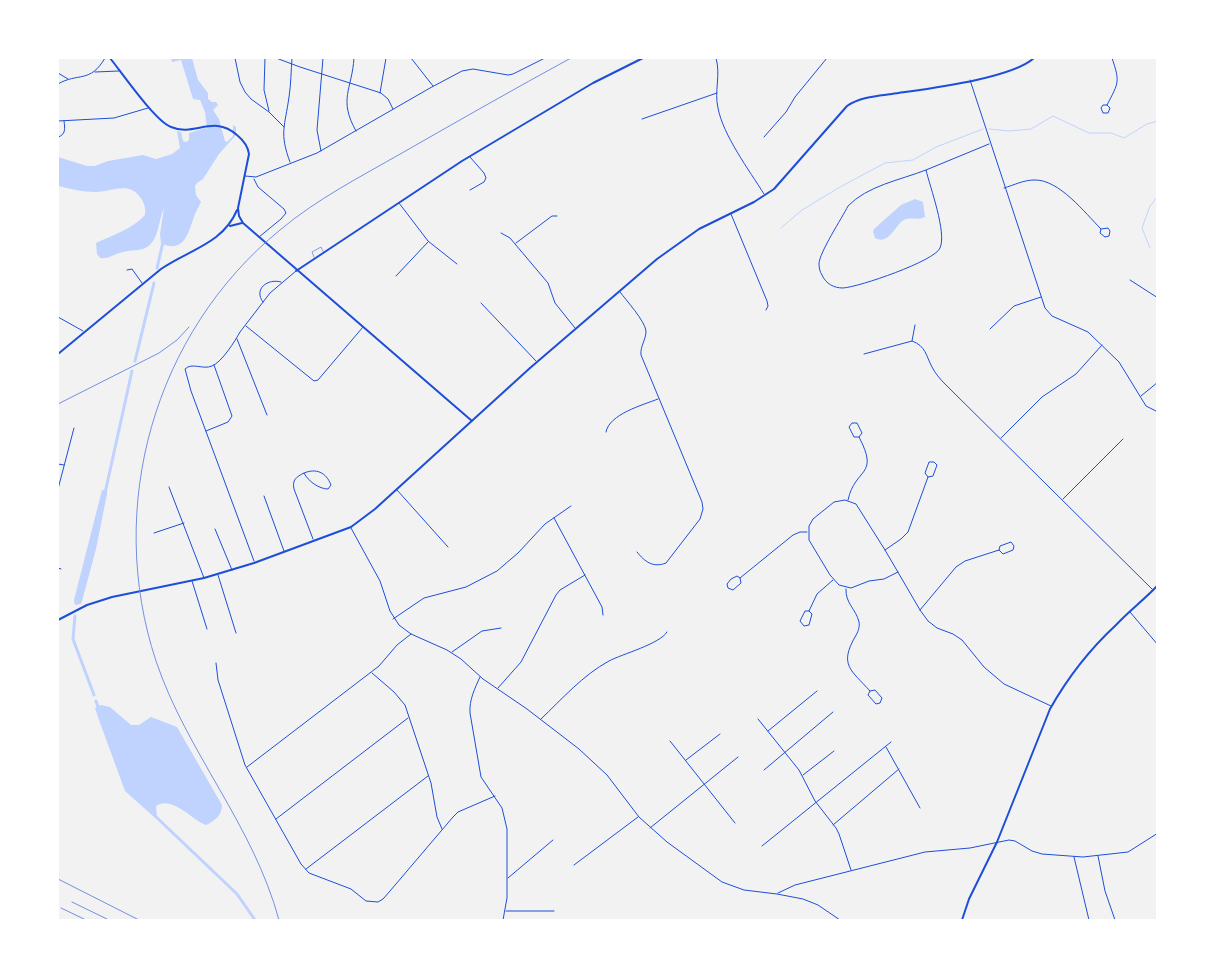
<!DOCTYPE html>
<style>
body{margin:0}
#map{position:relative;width:1215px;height:978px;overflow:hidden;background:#f2f2f2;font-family:Figtree,sans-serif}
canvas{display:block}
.frame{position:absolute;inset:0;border:59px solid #fff;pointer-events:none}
</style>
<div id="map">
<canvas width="1215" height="978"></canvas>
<div class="frame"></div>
</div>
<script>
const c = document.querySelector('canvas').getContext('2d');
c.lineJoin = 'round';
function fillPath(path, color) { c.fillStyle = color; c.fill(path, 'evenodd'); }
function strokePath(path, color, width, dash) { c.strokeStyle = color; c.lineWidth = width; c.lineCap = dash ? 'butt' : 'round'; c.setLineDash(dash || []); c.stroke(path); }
fillPath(new Path2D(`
 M171 58H192L198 80 208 93V99L212 102H216L218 105 213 110 219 119 225 141 227 142 233 136V125L236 127V135L219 154 203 179 197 183 195 186 196 195 201 202C199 206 197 210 195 214 189 230 185 255 161 243L160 234 164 208C158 221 159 244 143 249 136 251 129 250 123 252 114 254 109 259 100 258L97 254 96 243C113 235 132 229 145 215 146 208 144 202 140 197 129 181 111 192 96 192 83 192 71 189 58 186V157L87 166H95L108 161 143 155 156 159 172 154 180 148 177 131 181 132 183 141 186 142 189 140V133L205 128 207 129 205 112 200 100 193 99 181 60 172 62Z
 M915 199 923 202 925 217C917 221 909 216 902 221 894 228 888 245 875 238L873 232 874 229 901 205Z
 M102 490 107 491V494L96 549 82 601 81 604 75 605 74 600Z
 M101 705 110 707 131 725H139L151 717 177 727 222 805C222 815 215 821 206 825 192 820 172 795 156 806L157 817 153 816 125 791 99 720 95 708Z`), '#bfd3fe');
strokePath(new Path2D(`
 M989 129 1009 131 1031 129 1053 116 1089 133H1111L1124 138 1147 124 1158 121
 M781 228 802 210 840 187 885 163 913 160 936 147 983 129
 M1150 248 1142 228 1150 206 1158 196`), '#bfd3fe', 1);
strokePath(new Path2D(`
 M157 268 163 242
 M135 361 154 283
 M105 493 132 371
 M75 616 73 639 94 695
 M96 701 99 710
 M154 815 237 894 255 920`), '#bfd3fe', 3);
strokePath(new Path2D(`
 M314 257 312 252 321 247 323 251`), '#1d4ed8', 0.5);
strokePath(new Path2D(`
 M235 58 240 82 245 92 251 99 269 112 284 127
 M265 58 264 90 269 111
 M276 58 300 67 381 93 388 99 393 109
 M354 58C352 90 338 99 356 131
 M411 58 433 86
 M716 58C721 75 714 91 718 108 723 135 749 170 764 194
 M380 93 386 58
 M1107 105 1110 108 1108 113H1103L1101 108 1103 105H1107C1119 82 1120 82 1112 58
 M642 119 717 93
 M58 121 114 118 148 108
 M58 137C66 135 65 128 64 121
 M764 137 786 112 795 97 827 58
 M321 151 317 130 323 58
 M290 162C279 133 285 126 289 97 291 84 291 71 292 58
 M926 170C900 180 867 186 848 206 842 218 819 253 819 264 819 268 820 272 822 275 826 284 834 288 843 288 859 287 935 261 940 248 947 233 930 187 926 170L989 144
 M245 176 256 177 317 153 430 88 462 71 473 69 508 75 513 74 545 58
 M254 179 258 187 284 209 286 213 281 219 259 237
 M1004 188C1014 185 1024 180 1034 180 1059 179 1085 213 1101 229L1100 233 1105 237 1109 236 1110 231 1108 228 1101 229
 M470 190 484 182 486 178 484 173 470 157
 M399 203 428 241 457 264
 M731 214 767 301 768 306 766 310
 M501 233 510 238 548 283 555 303 575 328
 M516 243 552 216H557
 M127 270 132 269 142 283
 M396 276 428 242
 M1130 280 1158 298
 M620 292C626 300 645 321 646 331 646 340 640 346 641 355L702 502 703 509 700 519 666 563C653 568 645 562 637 552
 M263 302C253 289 268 278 281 282
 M481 303 536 361
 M246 326 314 381 318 380 363 327
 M990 329 1014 306 1041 297
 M237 339 267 415
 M912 341 915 325
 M864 354 912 341C926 346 926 356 932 367 935 373 940 379 945 384L1153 590
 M1141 396 1158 382
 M206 431 228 422 232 416 214 365
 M606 432C609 414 643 405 658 399
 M1001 438 1042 397 1076 374 1102 345
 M58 464 64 465
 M304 473C316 468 326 472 331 485L328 489C319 489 308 481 304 473 296 477 292 480 294 489L313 539
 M169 487 204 578
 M58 489 74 428
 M397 490 448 547
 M264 496 284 551
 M1063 499 1123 439
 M848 500C855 467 880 477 859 437L862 433 857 423H852L849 427 854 437H859
 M554 518 602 607 603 615
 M215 529 232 570
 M154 533 184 523
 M885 550 901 539 908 532 928 477 933 476 937 465 934 462H929L925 473 928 477
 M254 561 191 391 185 369C192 362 203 370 212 366 222 362 235 341 240 332L270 293 296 271
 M58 568 61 569
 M898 572 884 579 869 581 851 588 839 585 830 575 809 540V526L813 519 834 502 845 500 856 504 885 550 920 610 928 621 937 628 953 634 962 640 984 667 1004 684 1051 706
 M218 575 236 633
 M740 578 741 583 733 590 728 588 727 584 731 579 737 576 740 578 793 535 800 532H807
 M192 581 207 629
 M846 589C845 603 856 609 859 622 860 627 858 632 855 637 839 665 851 670 870 691L868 695 876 704 880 703 882 698 875 690 870 691
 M920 610 956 567 965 561 999 550 1003 554 1013 550 1014 546 1011 542 1000 546 999 550
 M809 611 812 614 809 625 804 626 800 621 805 611H809L817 594 833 580
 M1130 612 1158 645
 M393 619 424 598 466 587 497 571 518 553 545 524 571 506
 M452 652 482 631 501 628
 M216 663 218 680 245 765 301 864 309 873 351 889 366 901 378 902 383 899 390 891 453 817 458 812 495 796
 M372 673 394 692 405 705 431 783 437 817 442 829
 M498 688 521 662 556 595 560 590 585 575
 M541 719C562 699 583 675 609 661 622 654 660 644 667 632
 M758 719 799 770 815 801 836 828 839 834 851 870
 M768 731 817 691
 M670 741 735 823
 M886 747 920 808
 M686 760 720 734
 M247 767 379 666 397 645 411 634
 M764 770 833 712
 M803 775 834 751
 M276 819 408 718
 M833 825 899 769
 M650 828 738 757
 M762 846 891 742
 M1098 856 1105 891 1115 920
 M1074 857 1089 920
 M574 865 638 817
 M306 869 428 776
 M508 878 553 840
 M778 893 795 885 925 852 970 848 1009 840 1015 841 1032 851 1042 854 1083 857 1128 852 1158 833
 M506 911H554`), '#1d4ed8', 1);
strokePath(new Path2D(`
 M95 72 119 71
 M58 73 68 79
 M970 80 1045 308 1052 316 1088 332 1119 362 1146 406 1158 412
 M58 84C78 72 90 84 105 58
 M58 317 83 331
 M351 528 380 581 390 611 399 625 411 634 447 650 461 659 483 679 527 709 579 749 607 775 639 817 667 842 722 882 744 890 777 894 803 899 818 905 840 920
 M480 677C475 688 469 700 470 713L481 777 502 808 507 829V898L503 920`), '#1d4ed8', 1);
strokePath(new Path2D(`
 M110 58C122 73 155 121 171 127 195 137 213 114 237 135 243 140 248 146 249 154L238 208 239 216 243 223 472 421
 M230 226 242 223
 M296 271 462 161 593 83 643 58
 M58 354 161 269C188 250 223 244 237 210
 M58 620 87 605 112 597 204 578 254 563 351 527 375 509 530 368 657 259 699 229 754 202 774 189 847 106C860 97 877 96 892 94 925 89 1011 79 1034 58
 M962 920 969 899 997 842 1050 709C1068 677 1089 650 1116 625 1129 611 1145 599 1158 585`), '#1d4ed8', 2);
strokePath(new Path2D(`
 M58 404 159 353 177 340 189 327
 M58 879 139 920
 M72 902 109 920
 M61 908 86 920
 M279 920C253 824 187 753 156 661 105 507 154 333 280 230 317 199 360 177 402 153 458 121 514 89 571 58`), '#7290e2', 1);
</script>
